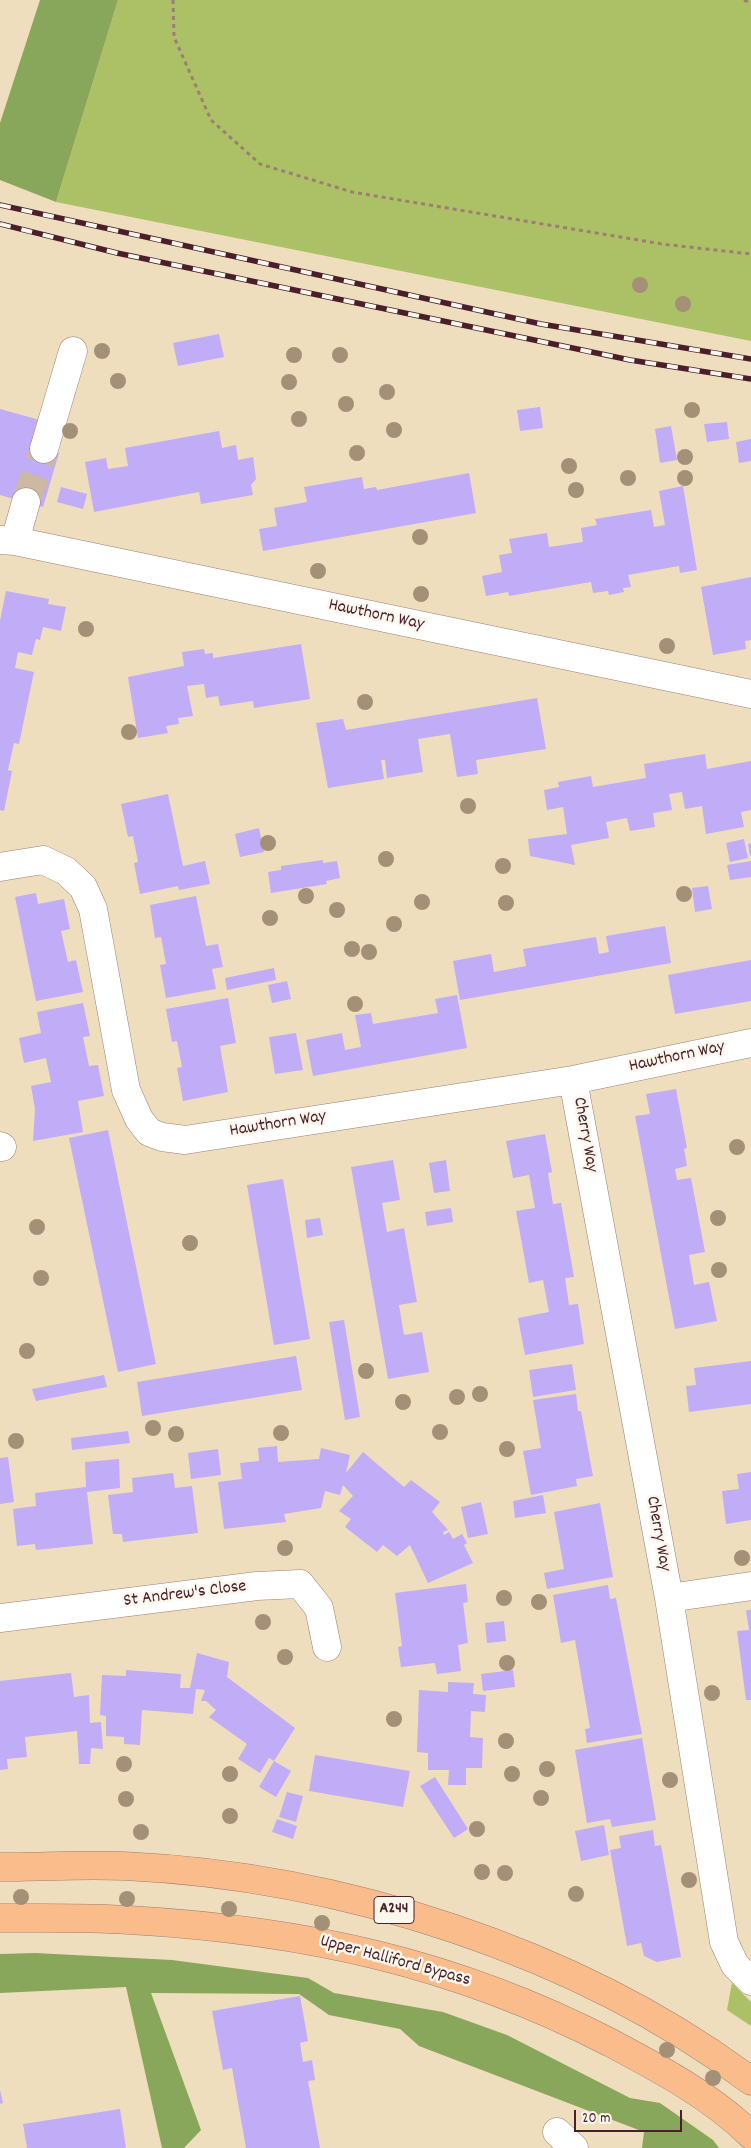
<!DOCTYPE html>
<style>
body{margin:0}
#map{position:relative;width:751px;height:2148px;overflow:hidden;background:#eedebe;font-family:Dekko,sans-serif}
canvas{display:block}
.scale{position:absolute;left:574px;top:2110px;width:108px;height:22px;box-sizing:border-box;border:2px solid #4a1f2b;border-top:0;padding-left:6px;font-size:15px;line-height:18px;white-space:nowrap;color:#4a1f2b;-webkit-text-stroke:4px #fbf7ec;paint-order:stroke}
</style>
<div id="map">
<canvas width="751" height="2148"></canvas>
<div class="scale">20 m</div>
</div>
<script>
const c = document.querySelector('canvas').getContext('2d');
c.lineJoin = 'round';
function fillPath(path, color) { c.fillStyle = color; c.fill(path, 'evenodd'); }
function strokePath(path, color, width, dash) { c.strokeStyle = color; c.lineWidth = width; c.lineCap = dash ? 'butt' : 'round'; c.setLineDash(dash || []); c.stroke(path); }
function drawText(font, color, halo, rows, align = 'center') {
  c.font = font + ' Dekko,sans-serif'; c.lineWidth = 5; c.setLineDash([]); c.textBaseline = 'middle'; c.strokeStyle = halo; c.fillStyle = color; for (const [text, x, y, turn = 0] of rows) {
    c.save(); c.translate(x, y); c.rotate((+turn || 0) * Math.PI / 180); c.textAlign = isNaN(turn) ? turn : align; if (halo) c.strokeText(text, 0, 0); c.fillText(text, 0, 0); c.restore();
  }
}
fillPath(new Path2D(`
 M118 0H751V341L56 202Z
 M732 1983 751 2002V2026L727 2010Z`), '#acc165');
fillPath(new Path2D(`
 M40 0H118L56 202 0 180V123Z
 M35 1953 172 1960 308 1978 334 1993 443 2012 507 2035 630 2098 660 2103 713 2140 719 2148H642L644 2132 419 2046 400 2029 329 2015 299 1994 151 1993 201 2130 184 2148H162L126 1987 0 1993V1954Z`), '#89a75a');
fillPath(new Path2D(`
 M219 334 224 357 178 366 173 343Z
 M540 407 543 428 520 431 517 410Z
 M0 409 47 422 40 447 59 453 43 507 0 495Z
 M727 422 729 439 707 442 704 424Z
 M671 426 677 460 660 463 655 429Z
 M219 431 222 448 236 445 238 460 253 457 256 479 251 485 253 495 201 504 199 492 94 512 85 462 106 458 108 469 128 466 125 448Z
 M751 439V461L739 463 736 442Z
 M469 473 476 513 263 551 259 529 277 526 274 508 307 502 304 487 362 477 364 489 376 487 377 490Z
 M683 486 697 570 680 573 679 566 628 575 631 587 623 588 624 592 609 595 608 591 593 593 591 582 509 596 508 592 486 596 482 576 502 572 499 555 512 553 509 539 547 533 549 547 583 542 581 528 597 525 595 519 651 510 654 527 665 525 659 491Z
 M61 487 87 494 83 509 57 502Z
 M751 577V640L745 641 746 649 713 655 701 587Z
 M6 591 49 599 48 604 66 607 61 631 43 627 40 640 36 639 32 655 18 652 15 668 34 672 19 744 14 743 8 770 12 771 4 811 0 810V621Z
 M301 644 310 699 254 708 253 701 220 706 218 696 206 698 204 684 187 686 193 716 178 718 179 724 166 726 168 733 138 738 128 677 184 666 182 652 204 649 205 654 213 653V658Z
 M537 698 546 749 476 760 478 774 457 777 450 734 418 739 423 772 387 778 385 760H381L384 779 328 788 316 723 343 719 346 730Z
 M705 754 707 769 751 761V810L741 812 744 827 706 834 702 806 685 809 682 792 669 794 672 810 653 813 655 827 630 831 627 818 606 822 609 838 571 845 575 865 530 856 528 839 567 834 563 807 547 810 544 790 559 787 558 782 591 776 593 787 646 778 644 764Z
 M168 794 183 866 205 861 210 884 179 890 178 886 140 894 134 863 138 862 133 836 128 837 121 804Z
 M259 828 264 852 240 857 235 834Z
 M744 839 748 858 730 862 726 843Z
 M751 843V856H750L748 844Z
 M323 860V863L337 861 340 878 326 881 327 884 271 893 268 872 281 870V866Z
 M751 861V877L730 880 727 865Z
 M708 886 712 909 695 912 692 888Z
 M36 893 38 904 64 899 70 929 61 931 68 962 76 960 83 992 36 1001 15 897Z
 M196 896 206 946 218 944 223 967 212 969 216 989 166 998 160 965 166 964 161 937 155 938 150 905Z
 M665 926 671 963 460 1000 453 961 491 954 494 972 526 966 523 949 596 937 599 954 609 952 606 936Z
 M751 960V1001L675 1014 668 975Z
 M274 968 276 980 227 990 225 978Z
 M287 981 291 999 272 1003 268 985Z
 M457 995 467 1048 313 1076 306 1040 342 1033 345 1050 361 1047 355 1015 371 1013 373 1024 438 1013 435 999Z
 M228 998 236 1043 220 1046 228 1092 183 1101 177 1068 182 1067 177 1041 172 1042 166 1009Z
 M83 1003 90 1036 83 1037 89 1066 98 1065 104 1096 78 1101 83 1132 33 1141 35 1109 31 1086 51 1082 46 1058 24 1063 19 1038 41 1033 37 1012Z
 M296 1033 303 1070 275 1074 269 1037Z
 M676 1089 687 1148 684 1149 687 1166 675 1169 677 1180 691 1178 705 1252 689 1255 694 1285 709 1282 717 1321 675 1329 635 1116 650 1114 646 1094Z
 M108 1130 156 1364 118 1372 69 1138Z
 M545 1134 552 1172 548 1173 553 1204 561 1203 574 1277 565 1278 569 1305 578 1304 584 1344 525 1355 518 1318 549 1312 543 1280 529 1283 516 1211 535 1208 529 1175 513 1178 506 1141Z
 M393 1160 400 1200 382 1203 387 1232 404 1228 417 1302 399 1305 404 1335 422 1332 429 1372 388 1379 351 1167Z
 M446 1160 450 1191 434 1193 429 1163Z
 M283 1179 310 1339 274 1345 247 1185Z
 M451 1208 453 1222 427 1226 425 1212Z
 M320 1218 323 1235 307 1238 305 1220Z
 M344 1320 360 1417 345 1420 329 1322Z
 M296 1356 302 1390 142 1416 137 1382Z
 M751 1361V1404L689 1412 686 1386 696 1385 694 1368Z
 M572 1364 576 1390 533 1397 529 1370Z
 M104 1375 107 1387 36 1401 32 1389Z
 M576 1394 578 1411H581L593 1476 576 1479 577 1486 531 1495 523 1451 541 1448 533 1400Z
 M128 1431 130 1443 72 1450 71 1438Z
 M277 1446 278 1462 319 1459 321 1448 350 1455 346 1473 363 1452 404 1487 411 1480 440 1502 432 1512 448 1530 443 1532 444 1535 449 1532 453 1539 462 1534 467 1543 464 1545 473 1563 428 1583 410 1545 397 1556 383 1545 377 1552 345 1527 351 1519 339 1511 353 1496 343 1485 340 1495 325 1491 321 1508 284 1514 286 1522 224 1529 218 1482 242 1479 240 1463 259 1461 258 1448Z
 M218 1449 221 1475 191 1479 188 1453Z
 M8 1457 14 1502 0 1504V1458Z
 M119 1459 120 1488 87 1492 93 1544 36 1550 35 1544 17 1546 13 1509 36 1506 35 1493 86 1487 85 1462Z
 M751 1472V1520L726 1524 722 1491 739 1489 737 1474Z
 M173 1473 175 1488 192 1486 198 1533 123 1542 122 1534H113L108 1495 133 1492 132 1478Z
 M543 1495 546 1513 515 1518 513 1501Z
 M481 1502 488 1534 468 1538 461 1507Z
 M600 1503 613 1577 547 1589 544 1573 564 1569 554 1512Z
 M466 1584 468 1602 463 1603 468 1643 458 1645 461 1671 437 1674 435 1663 401 1667 398 1647 402 1646 395 1593Z
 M608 1585 610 1599 616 1598 642 1734 587 1743 585 1729 590 1728 575 1640 561 1643 553 1595Z
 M746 1610H751V1700H746L737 1631 749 1630Z
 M504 1621 506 1641 487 1643 485 1623Z
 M197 1653 229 1662 227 1677 295 1728 274 1761 269 1758 260 1773 238 1759 247 1744 209 1717 216 1710 206 1701H201L205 1690 196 1689 193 1714 142 1710 140 1745 124 1744V1737L106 1736V1716L100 1715 102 1675 126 1676V1670L181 1674 180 1688H190Z
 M513 1670 515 1687 483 1691 481 1674Z
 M71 1673 74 1697 89 1695 90 1723 101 1722 103 1749 91 1748 90 1764H79L77 1731 25 1737 27 1757 7 1759 8 1769 0 1770V1681Z
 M448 1682 474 1683 473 1694 486 1695 485 1712 471 1711 470 1737 483 1738 482 1768H466V1785H448L449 1770H428V1753L417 1752 419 1690 448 1692Z
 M642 1738 656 1820 612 1827 610 1819 587 1823 575 1750Z
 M315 1755 410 1771 403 1807 309 1791Z
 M274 1761 291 1771 276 1797 259 1787Z
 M435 1777 468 1829 454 1838 420 1786Z
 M287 1792 303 1796 296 1822 279 1817Z
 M277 1819 297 1826 293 1839 272 1832Z
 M604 1825 609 1855 581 1861 575 1831Z
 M653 1830 655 1846 661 1845 681 1957 657 1962 644 1956 641 1943 627 1946 610 1850 621 1848 619 1836Z
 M300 1996 308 2041 300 2043 303 2062 312 2060 315 2080 308 2081 320 2148H246L232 2068 223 2070 212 2011Z
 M0 2090 3 2103 0 2104Z
 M120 2109 126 2148H27L23 2124Z`), '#c1acf8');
strokePath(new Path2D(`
 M26 502 44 449`), '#cdb8a1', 28, [28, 14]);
const minor = new Path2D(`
 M44 449 73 351
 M0 540 15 541 751 694
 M15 541 26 502
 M0 867 43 860 66 871 83 887 93 909 126 1090 139 1119 149 1132 162 1137 185 1140 573 1080 751 1043
 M573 1080 669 1598 724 1942 735 1965 751 1981
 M0 1146 2 1147
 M669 1598 751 1586
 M0 1618 257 1586 300 1584 319 1608 327 1647
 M557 2132 574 2148`);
const major = new Path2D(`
 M0 1867C41 1867 83 1864 124 1866 341 1876 577 1951 751 2081
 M0 1918C43 1918 86 1917 129 1920 303 1930 454 1962 611 2043 660 2069 711 2096 751 2135`);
strokePath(minor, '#9c7e74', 29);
strokePath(major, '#9c7e74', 29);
strokePath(new Path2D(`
 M173 0 174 37 211 120 260 164 352 192 662 244 751 254
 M744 0 751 3`), '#9c7e74', 3, [4, 4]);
strokePath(minor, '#fff', 28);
strokePath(major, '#fabc8b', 28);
const rail = new Path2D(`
 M0 205 541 324 751 359
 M0 224 117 253 630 360 751 379`);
strokePath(rail, '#4a1f2b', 5.5);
strokePath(rail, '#fbf7ec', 4, [11]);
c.fillStyle = '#a49076';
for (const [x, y] of [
 [640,285],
 [683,304],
 [102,351],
 [294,355],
 [340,355],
 [118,381],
 [289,382],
 [387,392],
 [346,404],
 [692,410],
 [299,419],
 [394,430],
 [70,431],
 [357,453],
 [685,457],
 [569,466],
 [628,478],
 [685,478],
 [576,490],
 [420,537],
 [318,571],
 [421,594],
 [86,629],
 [667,646],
 [365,702],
 [129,732],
 [468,806],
 [268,843],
 [386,859],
 [503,866],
 [684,894],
 [306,896],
 [422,902],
 [506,903],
 [337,910],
 [270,918],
 [394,924],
 [352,949],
 [369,952],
 [355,1004],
 [737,1147],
 [718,1218],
 [37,1227],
 [190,1243],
 [719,1270],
 [41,1278],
 [27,1351],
 [366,1371],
 [480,1394],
 [457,1397],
 [403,1402],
 [153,1428],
 [440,1432],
 [281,1433],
 [176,1434],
 [16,1441],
 [507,1449],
 [285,1548],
 [742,1558],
 [504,1598],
 [539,1602],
 [263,1622],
 [285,1657],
 [507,1663],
 [712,1693],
 [394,1719],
 [506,1741],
 [124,1764],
 [547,1769],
 [230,1774],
 [512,1774],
 [670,1780],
 [541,1798],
 [126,1799],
 [230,1816],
 [477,1829],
 [141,1832],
 [482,1872],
 [505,1873],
 [689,1880],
 [576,1894],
 [21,1897],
 [127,1899],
 [229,1909],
 [322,1923],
 [667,2050],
 [713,2078]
]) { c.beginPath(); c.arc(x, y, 8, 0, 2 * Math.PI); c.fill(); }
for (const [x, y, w] of [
 [394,1910,40]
]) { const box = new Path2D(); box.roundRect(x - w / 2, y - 13.5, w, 27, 4); c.fillStyle = '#fbf7ec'; c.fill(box); strokePath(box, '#4a1f2b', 1); }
drawText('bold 16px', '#4a1f2b', null, [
 ["A244",394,1910]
]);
drawText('18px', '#4a1f2b', '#fbf7ec', [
 ["Hawthorn Way",376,616,12],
 ["Hawthorn Way",677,1058,-12],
 ["Hawthorn Way",278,1125,-9],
 ["Cherry Way",584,1135,80],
 ["Cherry Way",657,1534,80],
 ["St Andrew's Close",185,1595,-7],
 ["Upper Halliford Bypass",395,1962,15]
]);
</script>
